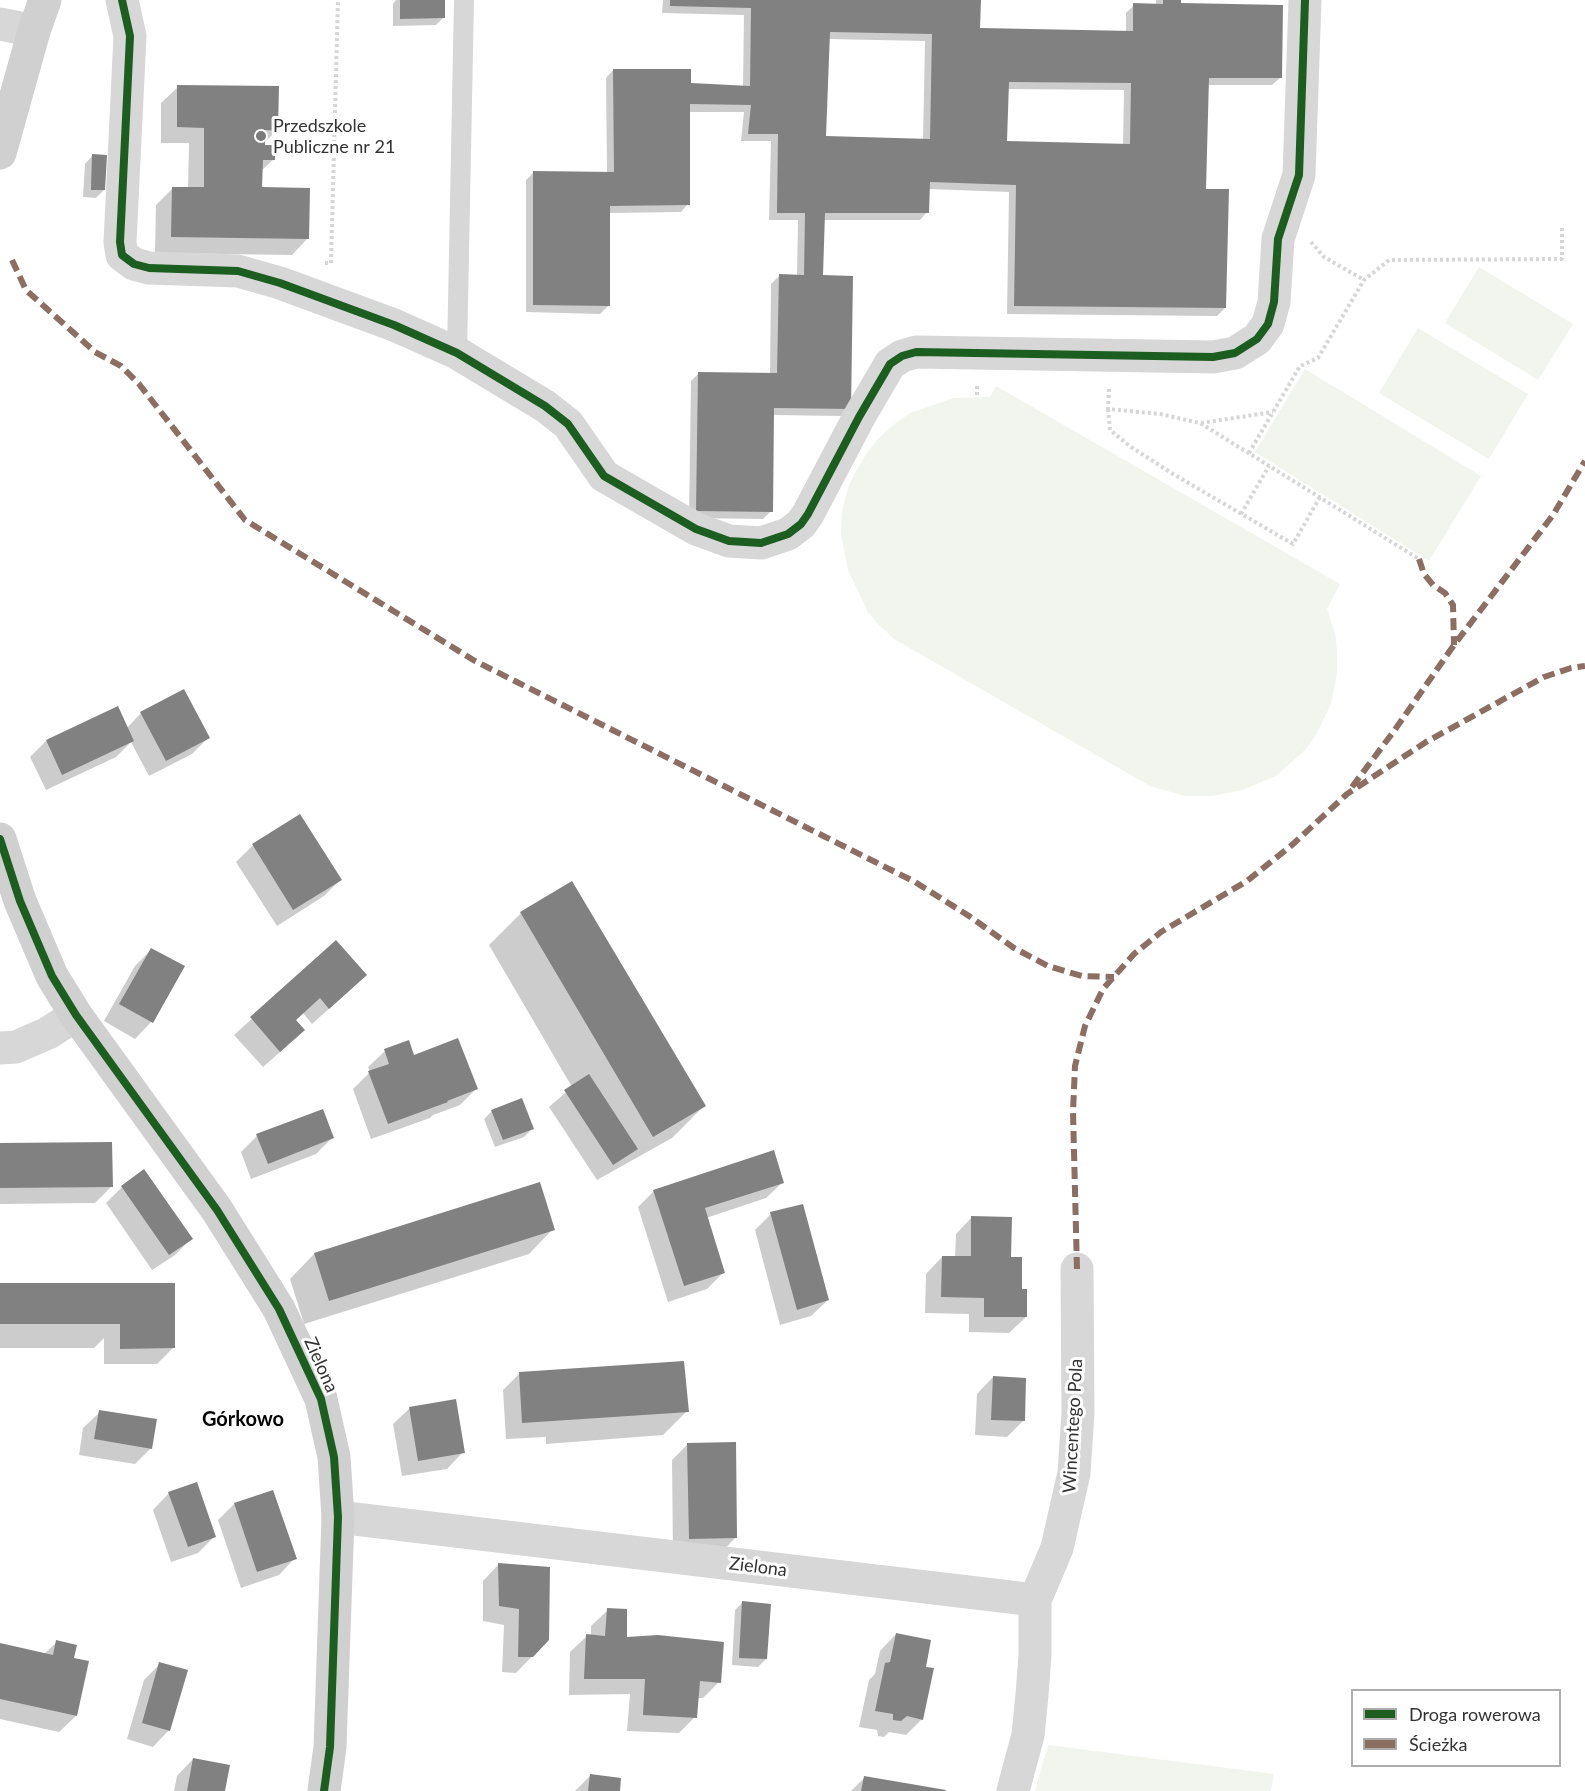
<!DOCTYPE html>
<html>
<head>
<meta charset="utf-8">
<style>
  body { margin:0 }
  #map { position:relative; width:1585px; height:1791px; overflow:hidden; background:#fff; font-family:Lato,sans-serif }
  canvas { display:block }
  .legend { position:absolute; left:1351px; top:1689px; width:210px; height:78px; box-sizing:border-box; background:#fff; border:2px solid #adadad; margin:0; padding:8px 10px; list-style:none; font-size:18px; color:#333 }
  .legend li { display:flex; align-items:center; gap:12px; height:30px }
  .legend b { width:30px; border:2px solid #adadad }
</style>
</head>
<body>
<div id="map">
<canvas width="1585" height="1791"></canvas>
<ul class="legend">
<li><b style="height:8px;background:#1b5e20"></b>Droga rowerowa</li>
<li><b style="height:8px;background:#8d6e63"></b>Ścieżka</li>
</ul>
</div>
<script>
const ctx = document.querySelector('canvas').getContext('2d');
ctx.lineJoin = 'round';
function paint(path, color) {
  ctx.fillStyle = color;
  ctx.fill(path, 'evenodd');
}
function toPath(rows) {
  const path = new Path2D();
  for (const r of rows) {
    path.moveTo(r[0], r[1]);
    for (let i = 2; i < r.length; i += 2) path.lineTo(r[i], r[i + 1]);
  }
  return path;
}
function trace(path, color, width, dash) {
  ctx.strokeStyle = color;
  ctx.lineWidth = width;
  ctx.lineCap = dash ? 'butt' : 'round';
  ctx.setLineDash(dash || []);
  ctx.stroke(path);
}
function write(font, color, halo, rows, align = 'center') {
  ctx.font = font + ' Lato,sans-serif';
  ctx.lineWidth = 6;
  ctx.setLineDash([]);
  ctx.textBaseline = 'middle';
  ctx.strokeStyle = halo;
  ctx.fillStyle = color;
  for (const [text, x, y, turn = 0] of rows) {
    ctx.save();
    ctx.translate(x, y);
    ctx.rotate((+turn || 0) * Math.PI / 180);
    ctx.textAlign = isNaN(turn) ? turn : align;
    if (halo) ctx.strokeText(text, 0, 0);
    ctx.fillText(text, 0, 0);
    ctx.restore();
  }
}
paint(toPath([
  [1479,267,1573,324,1538,380,1445,323],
  [1418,328,1528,394,1489,459,1379,393],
  [1305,369,1481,476,1429,561,1255,452],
  [996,386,1340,584,1327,609,1336,637,1337,655,1337,673,1331,704,1316,735,1304,751,1276,776,1242,790,1212,796,1185,796,1150,786,894,639,879,625,868,612,848,570,841,534,842,511,848,488,855,473,866,454,878,439,893,425,910,413,954,398,990,397],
  [1048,1745,1274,1774,1271,1791,1035,1791]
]), '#f1f5ed');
paint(toPath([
  [396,0,443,0,443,18,436,25,393,26,393,4],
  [663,0,979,0,979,30,1126,32,1126,13,1134,5,1156,5,1156,0,1179,0,1179,5,1280,78,1272,85,1207,85,1205,190,1225,308,1217,316,1007,314,1009,192,928,189,927,212,920,220,823,220,822,277,850,408,842,416,773,415,771,511,763,519,689,518,691,381,699,373,770,375,771,284,779,276,797,276,798,220,769,220,771,141,741,141,744,112,689,112,688,204,681,212,608,213,608,306,600,314,526,312,526,180,533,173,607,173,606,78,613,70,690,85,743,87,744,15,662,13],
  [828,39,925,41,923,141,824,137],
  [1007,89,1124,90,1123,145,1006,142],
  [178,87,277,130,264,143,274,159,261,171,261,189,308,238,292,255,155,253,156,205,173,188,188,189,189,143,161,143,161,103],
  [92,156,104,190,96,198,83,197,85,164],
  [117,708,127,728,141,713,208,738,192,754,149,776,131,742,116,757,46,790,30,757,46,741],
  [300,816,340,880,324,896,277,926,236,862,253,845],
  [521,913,704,1106,672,1138,597,1180,549,1107,572,1087,489,945],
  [336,942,349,991,312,1024,303,1013,294,1020,287,1046,263,1067,234,1035],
  [151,950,182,967,151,1022,135,1039,104,1021,135,966],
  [385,1051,413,1057,476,1089,460,1105,433,1115,430,1118,371,1139,353,1089,370,1072,368,1067],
  [492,1111,532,1129,524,1137,495,1147,484,1119],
  [257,1136,332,1138,316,1154,251,1179,241,1152],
  [0,1144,111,1187,95,1203,0,1204],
  [783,1182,766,1198,706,1218,724,1272,707,1289,668,1302,638,1207,654,1191],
  [539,1184,553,1229,529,1254,304,1324,290,1279,314,1254],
  [122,1187,191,1239,175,1255,152,1270,106,1203],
  [771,1214,828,1300,811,1316,780,1325,755,1230],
  [972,1217,1010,1258,1020,1290,1026,1317,1009,1333,969,1332,969,1314,925,1313,926,1274,942,1257,955,1258,956,1234],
  [173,1284,173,1348,157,1364,104,1364,104,1338,94,1348,0,1348,0,1285],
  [519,1374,687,1411,663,1435,546,1444,546,1437,506,1439,503,1390],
  [993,1377,1023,1421,1007,1437,975,1435,977,1394],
  [410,1408,463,1452,447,1469,402,1476,393,1424],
  [100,1412,151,1448,135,1464,79,1455,83,1428],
  [688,1444,736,1537,720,1554,673,1555,672,1460],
  [169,1493,214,1537,198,1553,171,1562,153,1510],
  [234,1504,295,1558,279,1575,241,1588,218,1520],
  [499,1564,548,1640,516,1673,502,1672,504,1625,483,1621,483,1581],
  [742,1603,766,1659,758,1667,732,1665,735,1610],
  [608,1610,625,1639,719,1682,703,1698,697,1698,695,1717,679,1733,627,1731,630,1694,569,1695,570,1652,587,1636,591,1636,591,1626],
  [896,1634,924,1668,922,1719,906,1735,889,1732,884,1737,878,1736,877,1730,859,1727,869,1680,875,1674,880,1651],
  [57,1642,72,1659,76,1716,59,1732,0,1719,0,1644,44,1654],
  [160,1664,169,1730,153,1747,127,1739,144,1680],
  [193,1759,224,1791,174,1791,177,1776],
  [590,1776,618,1791,575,1791],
  [864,1778,944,1791,851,1791]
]), '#0003');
paint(toPath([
  [400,0,445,0,445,18,400,19],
  [670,0,981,0,980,28,1133,31,1133,3,1163,4,1163,0,1181,0,1181,3,1283,5,1282,78,1209,78,1206,189,1229,189,1226,308,1014,306,1016,185,930,182,929,213,825,213,823,275,853,276,851,409,774,408,773,512,696,511,698,372,777,373,779,274,804,275,805,213,777,213,778,134,748,134,751,105,690,104,690,205,610,206,610,306,533,305,533,171,614,172,613,69,691,69,691,83,750,86,751,8,670,6],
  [830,32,932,34,930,139,826,136],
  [1009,82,1131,83,1130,144,1007,141],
  [177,85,279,86,278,131,265,130,265,145,275,145,275,160,263,160,262,187,310,188,309,239,171,237,172,187,204,187,204,128,177,127],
  [92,154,107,155,105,190,91,190],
  [184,689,210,738,166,761,140,712],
  [118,706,134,741,62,775,46,740],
  [300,814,342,880,293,910,252,844],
  [572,881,706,1106,653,1137,520,912],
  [336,940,367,975,329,1009,320,998,296,1020,305,1030,280,1052,250,1017],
  [151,948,185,966,153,1023,119,1004],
  [458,1038,478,1089,447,1101,448,1102,388,1124,368,1071,389,1064,384,1049,409,1040,414,1055],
  [589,1074,638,1149,613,1165,564,1090],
  [522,1098,534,1129,503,1140,491,1110],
  [323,1109,334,1138,268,1164,256,1134],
  [112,1142,113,1187,0,1188,0,1143],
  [774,1150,784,1183,705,1208,725,1273,684,1286,653,1190],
  [144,1169,193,1239,169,1255,121,1186],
  [540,1182,555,1230,329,1301,314,1253],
  [803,1204,829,1300,797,1310,770,1212],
  [971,1216,1012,1217,1011,1257,1022,1257,1022,1289,1027,1289,1027,1317,984,1317,984,1298,941,1297,942,1256,971,1256],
  [0,1283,175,1283,175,1348,120,1349,120,1324,0,1324],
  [684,1361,689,1412,522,1423,519,1372],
  [993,1376,1026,1378,1025,1421,991,1420],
  [456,1399,465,1453,418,1461,409,1407],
  [99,1410,157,1419,152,1449,94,1439],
  [736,1442,737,1538,689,1539,687,1443],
  [197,1482,216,1537,188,1547,168,1492],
  [273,1490,297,1559,257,1572,234,1503],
  [498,1563,550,1567,549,1640,533,1657,518,1657,519,1609,499,1606],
  [742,1601,771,1604,767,1659,739,1658],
  [607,1608,627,1609,627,1637,658,1635,724,1642,721,1683,700,1681,697,1718,643,1715,645,1679,584,1679,586,1634,605,1636],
  [896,1633,931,1640,926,1667,934,1668,923,1720,907,1716,901,1721,893,1720,893,1714,875,1711,885,1663,890,1662],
  [56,1640,77,1645,74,1658,89,1661,77,1716,0,1699,0,1643,53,1655],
  [159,1662,188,1670,170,1731,142,1723],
  [193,1758,230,1765,225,1791,187,1791],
  [590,1774,621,1778,620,1791,588,1791],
  [864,1776,946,1790,945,1791,861,1791]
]), '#818181');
trace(toPath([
  [1311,242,1324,257,1364,280],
  [325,263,331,263,338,0],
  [977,386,977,397],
  [1109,389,1108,409,1160,414,1200,423,1419,559],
  [1108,409,1110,430,1131,447,1173,474,1293,544,1320,497],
  [1201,423,1273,412],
  [1249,453,1300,366,1318,358,1364,280,1389,260,1562,259,1562,225],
  [1241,514,1269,466]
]), '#d6d6d6', 4, [3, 3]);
trace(toPath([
  [457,353,464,0]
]), '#d7d7d7', 20);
trace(toPath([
  [122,0,130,36,120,242,122,255,134,264,149,268,238,271,280,283,394,325,457,353,545,406,568,424,604,476,696,529,729,541,761,543,788,534,801,524,808,514,859,417,890,364,902,356,916,352,1213,357,1235,353,1257,339,1268,324,1274,302,1278,239,1299,175,1305,0],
  [0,24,34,31],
  [0,1048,16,1047,48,1033,76,1015],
  [338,1517,1035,1600],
  [1013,1791,1028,1735,1032,1695,1035,1655,1035,1600,1057,1548,1074,1473,1078,1413,1077,1269]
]), '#d7d7d7', 33);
trace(toPath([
  [0,153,34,31,45,0],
  [0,839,20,901,52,976,76,1015,217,1210,279,1309,321,1399,334,1457,338,1517,330,1747,324,1791]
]), '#d0d0d0', 33);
trace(toPath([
  [12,260,26,290,95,352,121,366,139,384,245,520,475,661,915,882,969,916,1014,948,1048,966,1082,976,1114,977],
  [1419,559,1424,574,1433,585,1445,593,1453,605,1454,645],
  [1352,787,1394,731,1454,645,1553,515,1585,461],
  [1077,1269,1073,1112,1075,1066,1085,1026,1103,989,1134,954,1161,932,1247,881,1292,845,1347,794,1426,742,1544,677,1571,668,1585,666]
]), '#8d6e63', 6, [12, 6]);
trace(toPath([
  [122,0,130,36,120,242,122,255,134,264,149,268,238,271,280,283,394,325,457,353,545,406,568,424,604,476,696,529,729,541,761,543,788,534,801,524,808,514,859,417,890,364,902,356,916,352,1213,357,1235,353,1257,339,1268,324,1274,302,1278,239,1299,175,1305,0],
  [0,839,20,901,52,976,76,1015,217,1210,279,1309,321,1399,334,1457,338,1517,330,1747,324,1791]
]), '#1b5e20', 8);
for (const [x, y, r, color] of [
  [261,136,6,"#7a7a7a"]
]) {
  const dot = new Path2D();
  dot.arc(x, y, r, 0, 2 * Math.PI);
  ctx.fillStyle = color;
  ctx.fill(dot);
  trace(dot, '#fff', 2);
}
write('18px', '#333', '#fff', [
  ["Przedszkole",273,126],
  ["Publiczne nr 21",273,147]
], 'left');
write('18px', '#333', '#fff', [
  ["Zielona",321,1365,66],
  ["Wincentego Pola",1073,1426,-87],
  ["Zielona",758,1567,7]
]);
write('bold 20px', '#000', '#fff', [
  ["Górkowo",243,1420]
]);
</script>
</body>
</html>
